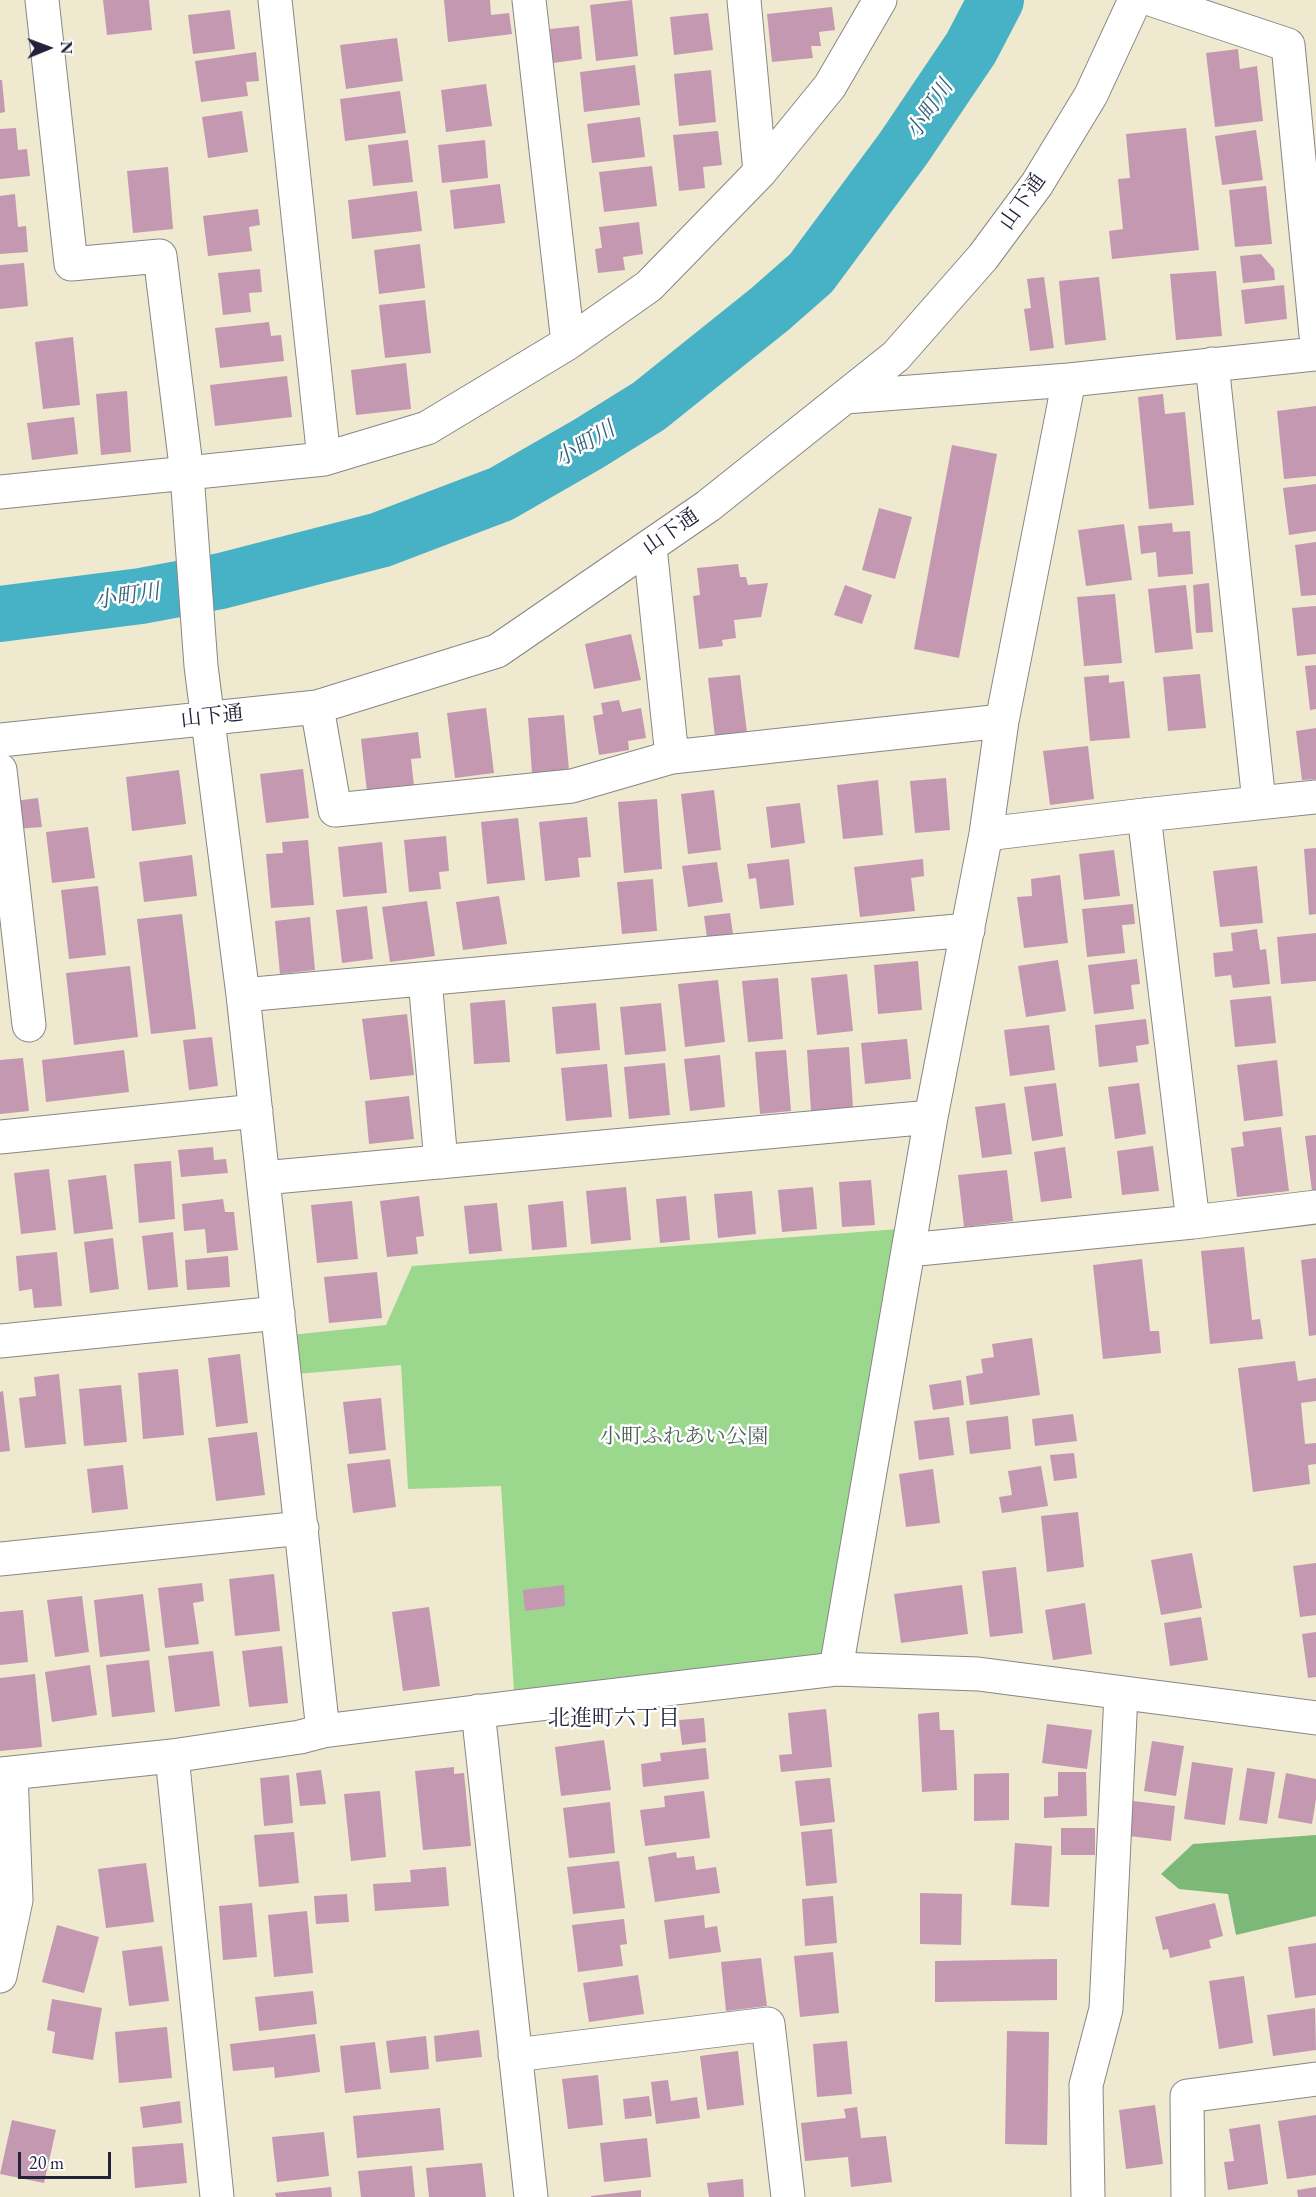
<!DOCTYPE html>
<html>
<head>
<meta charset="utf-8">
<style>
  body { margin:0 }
  #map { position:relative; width:1316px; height:2197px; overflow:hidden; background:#efe9d0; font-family:"EB Garamond",serif }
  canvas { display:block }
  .north { position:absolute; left:18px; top:18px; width:60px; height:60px; -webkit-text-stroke:4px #fff; paint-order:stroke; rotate:89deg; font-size:16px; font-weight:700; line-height:24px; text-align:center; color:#22223b }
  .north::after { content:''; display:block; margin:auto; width:21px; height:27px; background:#22223b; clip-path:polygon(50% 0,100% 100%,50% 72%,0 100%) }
  .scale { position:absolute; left:18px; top:2152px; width:93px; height:27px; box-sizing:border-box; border:3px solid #22223b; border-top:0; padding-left:8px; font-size:18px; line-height:21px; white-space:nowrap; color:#22223b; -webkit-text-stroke:4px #fff; paint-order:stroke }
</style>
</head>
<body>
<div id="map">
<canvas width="1316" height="2197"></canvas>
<div class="north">N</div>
<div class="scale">20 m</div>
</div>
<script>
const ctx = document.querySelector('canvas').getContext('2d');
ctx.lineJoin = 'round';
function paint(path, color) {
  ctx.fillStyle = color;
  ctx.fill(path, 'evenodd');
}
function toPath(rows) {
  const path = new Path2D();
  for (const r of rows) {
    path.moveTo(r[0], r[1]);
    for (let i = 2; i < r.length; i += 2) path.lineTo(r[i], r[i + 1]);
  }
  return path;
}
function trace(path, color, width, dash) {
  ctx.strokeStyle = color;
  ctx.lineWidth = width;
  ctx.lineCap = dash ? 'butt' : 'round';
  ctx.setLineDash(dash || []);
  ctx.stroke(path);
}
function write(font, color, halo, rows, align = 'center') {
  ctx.font = font + ' "EB Garamond","Noto Serif JP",serif';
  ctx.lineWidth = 5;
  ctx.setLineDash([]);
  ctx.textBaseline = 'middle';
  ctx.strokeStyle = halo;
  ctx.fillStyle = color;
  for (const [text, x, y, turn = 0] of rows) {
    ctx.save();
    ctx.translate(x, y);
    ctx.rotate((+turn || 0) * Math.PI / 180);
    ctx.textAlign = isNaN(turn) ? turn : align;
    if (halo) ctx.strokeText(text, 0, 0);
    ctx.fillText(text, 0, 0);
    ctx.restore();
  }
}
paint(toPath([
  [912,1228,836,1669,515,1707,501,1486,408,1489,401,1365,285,1375,281,1336,386,1325,412,1266]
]), '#9bd88d');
paint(toPath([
  [1316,1835,1316,1916,1236,1935,1228,1894,1179,1889,1161,1874,1193,1844]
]), '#7cb878');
trace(toPath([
  [0,614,141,596,221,581,380,540,501,494,588,444,649,406,770,309,811,273,903,149,971,48,996,0]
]), '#47b1c6', 56);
paint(toPath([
  [103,0,149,0,152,30,107,35],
  [444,0,490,0,491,15,509,13,512,34,448,42],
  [632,0,638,56,596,61,590,5],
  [832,7,835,30,819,32,821,46,811,46,813,58,772,62,767,14],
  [230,10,235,49,193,54,188,15],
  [708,13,713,50,674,55,670,17],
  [579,26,582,59,553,63,550,29],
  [397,38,403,81,346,89,340,45],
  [1238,49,1240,69,1257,66,1263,121,1215,127,1206,53],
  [256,52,259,81,246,82,248,96,201,102,195,61],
  [635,65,640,105,584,112,580,72],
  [711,70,716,122,679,126,674,74],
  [0,80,2,80,5,112,0,113],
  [486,84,492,126,446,132,441,90],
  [400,91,406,133,345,141,340,99],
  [242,111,248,152,208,158,202,117],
  [640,117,645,157,592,163,587,124],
  [16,128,18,150,27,149,30,176,0,179,0,129],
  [1186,128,1199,250,1112,259,1109,231,1123,229,1118,179,1130,178,1126,134],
  [1256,130,1263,180,1222,185,1215,136],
  [718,131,722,165,703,167,705,188,679,191,673,135],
  [408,140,413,182,373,186,368,145],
  [485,140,488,178,442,183,438,145],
  [652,166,657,206,604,212,599,172],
  [168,167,173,229,133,233,127,171],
  [500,184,505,223,454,229,450,190],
  [1266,186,1272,244,1235,247,1229,190],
  [417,191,422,231,352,239,348,200],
  [15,194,18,227,26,226,28,252,0,254,0,196],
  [258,209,260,225,249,227,252,251,208,256,203,216],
  [639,222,643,254,623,257,625,270,598,273,595,249,602,248,599,227],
  [420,244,425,288,379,294,374,250],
  [1261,254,1274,269,1275,280,1243,283,1240,256],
  [24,263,28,306,0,309,0,265],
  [260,269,262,292,249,293,251,312,223,315,218,273],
  [1216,271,1222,336,1176,340,1170,274],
  [1044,277,1054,348,1030,351,1024,309,1031,308,1027,279],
  [1099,277,1106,340,1065,345,1059,281],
  [1284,285,1287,319,1245,324,1241,290],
  [425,300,431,353,385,358,379,305],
  [269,322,271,336,281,335,284,361,220,368,215,328],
  [73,337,80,405,43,409,35,342],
  [406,363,411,409,356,415,351,370],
  [287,376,292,417,215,426,210,385],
  [127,391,131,452,101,455,96,394],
  [1163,394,1165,414,1185,412,1194,505,1149,509,1138,397],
  [1316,406,1316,476,1284,479,1277,411],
  [74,417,78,454,32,460,27,423],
  [952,445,997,454,959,658,914,649],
  [1316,484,1316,531,1289,535,1283,488],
  [879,508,912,517,895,579,862,570],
  [1172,523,1173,532,1190,531,1193,574,1158,577,1156,552,1141,554,1138,526],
  [1124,524,1132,580,1086,586,1078,530],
  [1316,542,1316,595,1301,596,1295,545],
  [738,564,740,577,746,577,748,585,768,583,761,617,734,620,736,638,722,640,723,646,699,649,693,596,700,595,697,568],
  [1209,583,1213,632,1196,633,1193,585],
  [845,585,872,595,862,624,834,615],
  [1186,585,1193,649,1155,653,1148,589],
  [1115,594,1122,663,1084,666,1077,597],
  [1316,606,1316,654,1297,656,1292,608],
  [631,634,641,680,594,689,585,644],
  [1316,665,1316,709,1310,710,1305,666],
  [1200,674,1206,728,1168,731,1163,677],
  [740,675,747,733,715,737,708,678],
  [1109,675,1109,683,1124,681,1130,738,1090,741,1084,677],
  [619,700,622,712,641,708,646,738,628,741,629,750,599,755,593,716,603,714,601,703],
  [486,708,494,773,455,778,447,713],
  [564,715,569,770,532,773,528,718],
  [1316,728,1316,779,1302,780,1296,731],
  [418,732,421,758,411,759,414,786,367,792,361,739],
  [1088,746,1094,799,1050,805,1043,751],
  [303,769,309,818,266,823,260,774],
  [179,770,186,824,132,831,126,777],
  [946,778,950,830,915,833,910,781],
  [878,780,883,835,843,839,837,785],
  [714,790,721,850,688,854,681,794],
  [38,798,42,827,16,829,14,801],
  [657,799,662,869,624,873,618,802],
  [800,803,805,843,771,848,766,807],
  [587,817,591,857,578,858,580,877,545,881,539,822],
  [518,818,525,880,487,884,481,822],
  [88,827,95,878,52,883,46,832],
  [446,836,449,871,439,872,441,889,409,892,404,840],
  [308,840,314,905,271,908,266,854,283,853,282,842],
  [382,842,387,893,343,897,338,847],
  [1316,848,1316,914,1309,915,1304,849],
  [1114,850,1120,896,1084,900,1079,854],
  [192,855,197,896,144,902,139,862],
  [789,859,794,905,760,909,756,878,749,879,747,864],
  [923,859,924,876,911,878,915,911,860,917,854,867],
  [717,862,723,902,688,907,682,866],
  [1257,866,1263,923,1220,927,1213,871],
  [1060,875,1068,943,1024,948,1017,897,1032,896,1031,879],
  [653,879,657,931,622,934,617,882],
  [98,886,106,955,69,959,61,890],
  [499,896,507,944,463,950,456,902],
  [427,901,435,956,390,962,382,907],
  [1133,904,1135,924,1122,925,1125,953,1087,957,1082,909],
  [367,906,373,959,342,963,336,910],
  [730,913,733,934,707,938,704,916],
  [182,914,196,1029,151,1034,137,919],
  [310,917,315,970,280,974,275,921],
  [1257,929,1260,950,1266,949,1270,984,1233,988,1231,975,1215,977,1213,953,1233,951,1231,933],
  [1316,933,1316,981,1281,984,1277,937],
  [1137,959,1140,984,1131,985,1134,1009,1094,1014,1088,965],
  [1058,960,1066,1011,1026,1017,1018,966],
  [918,961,922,1010,878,1014,874,965],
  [130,966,138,1037,74,1045,66,973],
  [847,974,853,1031,817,1035,811,978],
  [778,978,783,1039,748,1042,742,981],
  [718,980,725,1042,685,1047,678,984],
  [1271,996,1276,1043,1235,1047,1230,1000],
  [505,1000,510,1062,474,1064,470,1003],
  [596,1003,600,1050,556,1054,552,1007],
  [661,1003,666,1051,625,1055,620,1007],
  [407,1014,414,1075,370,1080,362,1019],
  [1146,1019,1149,1044,1136,1046,1138,1062,1099,1067,1095,1025],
  [1049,1025,1055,1070,1010,1076,1004,1030],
  [212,1037,218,1086,189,1090,183,1040],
  [907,1039,911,1079,865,1084,861,1043],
  [849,1047,853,1108,811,1111,807,1050],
  [124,1050,129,1092,46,1102,42,1060],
  [786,1050,791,1111,760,1114,755,1052],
  [720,1055,725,1107,690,1111,684,1059],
  [23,1058,29,1111,0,1114,0,1060],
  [1277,1060,1283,1116,1244,1121,1237,1065],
  [665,1063,670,1115,629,1119,624,1067],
  [607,1064,612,1117,566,1121,561,1068],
  [1056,1083,1063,1136,1032,1141,1024,1087],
  [1139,1083,1146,1134,1115,1139,1108,1087],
  [409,1096,414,1139,369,1144,365,1101],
  [1005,1103,1012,1154,982,1158,975,1107],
  [1281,1127,1289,1191,1237,1197,1231,1148,1244,1146,1242,1132],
  [1316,1135,1316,1190,1312,1191,1305,1136],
  [1153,1146,1159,1191,1122,1195,1117,1151],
  [213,1147,214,1160,226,1159,228,1173,181,1177,178,1150],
  [1065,1147,1072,1198,1041,1202,1034,1152],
  [171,1161,175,1219,139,1223,134,1164],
  [49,1169,56,1230,21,1234,14,1173],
  [1007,1170,1013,1221,964,1227,958,1175],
  [106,1175,113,1229,74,1234,68,1180],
  [871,1180,875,1225,842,1227,839,1182],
  [626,1187,631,1240,591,1244,586,1191],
  [813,1187,817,1229,782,1232,778,1190],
  [752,1191,756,1234,718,1238,714,1194],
  [419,1196,424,1236,416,1237,418,1254,387,1257,380,1201],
  [686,1196,690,1240,660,1243,656,1199],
  [223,1199,225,1212,234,1212,238,1250,207,1253,205,1229,184,1231,182,1204],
  [352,1201,358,1259,317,1263,311,1205],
  [563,1201,567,1247,532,1250,528,1205],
  [497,1203,502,1251,469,1254,464,1206],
  [173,1232,178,1287,148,1290,142,1236],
  [113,1238,119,1289,90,1293,84,1242],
  [1244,1247,1252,1320,1260,1319,1263,1339,1210,1344,1201,1251],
  [57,1252,62,1306,34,1308,32,1289,19,1291,16,1256],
  [228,1256,230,1287,187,1290,185,1260],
  [1316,1258,1316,1335,1309,1336,1301,1260],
  [1142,1259,1150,1331,1159,1331,1161,1353,1103,1359,1093,1265],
  [377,1272,382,1318,329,1323,324,1277],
  [1032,1338,1040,1395,970,1405,966,1376,983,1373,981,1359,994,1357,992,1344],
  [240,1354,248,1423,216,1427,208,1358],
  [1295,1361,1298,1381,1316,1378,1316,1401,1301,1403,1305,1444,1316,1443,1316,1464,1308,1465,1310,1484,1253,1492,1238,1368],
  [178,1369,184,1435,143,1439,138,1373],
  [59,1374,66,1444,25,1448,19,1398,36,1396,34,1377],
  [961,1380,964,1405,933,1410,929,1385],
  [121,1385,127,1442,84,1446,79,1389],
  [3,1391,10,1451,0,1452,0,1392],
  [381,1398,386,1450,349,1454,343,1402],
  [1073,1414,1077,1441,1035,1446,1032,1419],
  [1008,1416,1011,1449,970,1454,966,1421],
  [949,1417,954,1455,919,1460,914,1421],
  [257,1432,265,1495,216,1501,208,1438],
  [1074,1453,1077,1478,1054,1481,1050,1455],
  [390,1459,396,1507,353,1513,347,1464],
  [123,1465,128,1509,92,1513,87,1469],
  [1041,1466,1048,1506,1002,1513,999,1497,1012,1495,1008,1471],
  [933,1469,940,1523,906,1527,899,1474],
  [1078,1512,1084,1567,1047,1572,1041,1516],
  [1192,1553,1202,1608,1161,1615,1151,1560],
  [1316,1563,1316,1615,1300,1617,1293,1566],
  [1016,1567,1023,1633,990,1637,982,1571],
  [274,1574,280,1631,235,1636,229,1579],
  [202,1583,204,1601,193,1603,199,1644,165,1648,158,1588],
  [564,1585,565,1606,525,1611,523,1590],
  [962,1585,968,1634,901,1643,894,1594],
  [143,1594,150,1651,100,1657,94,1600],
  [82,1596,89,1652,55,1657,47,1600],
  [1085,1603,1092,1654,1053,1660,1045,1610],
  [429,1607,440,1686,403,1691,392,1612],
  [23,1610,28,1662,0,1665,0,1612],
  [1201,1617,1208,1660,1170,1666,1164,1623],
  [1316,1632,1316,1677,1308,1678,1302,1634],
  [282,1646,288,1703,249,1707,242,1651],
  [213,1651,220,1706,175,1712,168,1656],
  [149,1660,155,1712,112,1717,106,1665],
  [90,1665,97,1715,52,1722,45,1672],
  [35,1674,42,1747,0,1751,0,1678],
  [826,1709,832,1767,781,1772,779,1755,792,1754,788,1713],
  [939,1712,940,1730,954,1730,957,1790,922,1792,918,1714],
  [704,1718,706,1742,682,1745,679,1720],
  [1047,1724,1092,1730,1087,1769,1042,1763],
  [604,1740,611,1790,561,1796,555,1747],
  [1152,1741,1184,1746,1176,1796,1144,1791],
  [706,1748,709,1779,643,1787,641,1764,661,1761,660,1753],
  [1192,1762,1233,1768,1225,1825,1184,1819],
  [454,1767,454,1774,464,1773,471,1846,423,1850,415,1771],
  [1247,1768,1275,1772,1267,1824,1239,1820],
  [321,1770,326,1804,300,1806,296,1773],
  [1058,1772,1086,1772,1087,1816,1044,1818,1044,1797,1058,1796],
  [1009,1773,1009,1820,974,1821,974,1774],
  [1286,1773,1316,1779,1316,1799,1312,1824,1278,1818],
  [289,1775,293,1823,264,1826,260,1778],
  [830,1778,835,1822,800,1826,795,1781],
  [380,1791,386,1857,351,1861,344,1794],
  [704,1791,710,1838,645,1846,640,1810,665,1807,664,1796],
  [1133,1801,1175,1806,1171,1841,1129,1836],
  [610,1802,615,1853,569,1858,563,1808],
  [1061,1828,1095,1828,1095,1855,1061,1855],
  [832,1829,837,1883,806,1886,801,1832],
  [294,1832,299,1883,259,1887,254,1835],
  [1015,1843,1052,1846,1049,1907,1011,1905],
  [676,1852,677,1858,694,1856,696,1870,716,1867,720,1893,655,1902,648,1857],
  [619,1861,625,1908,573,1914,567,1867],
  [146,1863,154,1922,106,1928,98,1869],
  [446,1867,449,1906,375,1911,373,1884,411,1882,410,1870],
  [920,1893,962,1894,961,1945,920,1944],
  [347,1894,349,1922,316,1924,314,1896],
  [833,1896,837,1943,805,1946,802,1899],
  [252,1903,257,1957,223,1960,219,1906],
  [1215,1903,1223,1936,1209,1940,1211,1948,1170,1958,1168,1949,1163,1950,1155,1917],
  [307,1911,313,1973,274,1977,268,1915],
  [704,1915,705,1928,717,1926,721,1952,669,1959,664,1920],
  [624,1919,627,1944,620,1945,623,1966,578,1972,572,1925],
  [57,1925,99,1937,84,1993,42,1982],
  [1316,1943,1316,1995,1295,1998,1288,1947],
  [162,1946,169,2001,129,2006,122,1951],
  [833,1952,839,2013,800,2017,794,1956],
  [761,1958,767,2006,726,2011,721,1962],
  [1057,1959,1057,2000,935,2002,935,1961],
  [638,1975,644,2014,589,2022,583,1983],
  [1244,1976,1253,2043,1219,2049,1209,1981],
  [313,1991,317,2024,259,2031,255,1997],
  [52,1999,102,2008,93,2060,52,2053,55,2032,47,2030],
  [1315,2008,1316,2050,1273,2056,1267,2015],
  [167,2027,172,2078,119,2083,115,2032],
  [479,2030,482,2057,436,2062,434,2036],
  [1007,2031,1049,2032,1047,2145,1005,2144],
  [315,2034,320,2072,275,2078,274,2067,233,2071,230,2044],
  [426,2036,429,2069,390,2073,386,2041],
  [847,2041,852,2094,817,2097,813,2044],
  [375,2042,381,2089,345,2093,340,2046],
  [738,2051,744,2105,707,2110,700,2056],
  [598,2075,603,2125,568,2129,562,2079],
  [668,2080,671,2101,697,2097,700,2118,656,2124,651,2082],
  [649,2096,652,2116,625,2119,623,2099],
  [180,2101,182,2123,143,2128,140,2107],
  [1155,2105,1163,2164,1126,2169,1119,2110],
  [857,2107,861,2138,886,2136,892,2182,851,2187,848,2157,805,2161,801,2123,846,2118,844,2109],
  [440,2108,444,2150,357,2158,353,2116],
  [1316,2115,1316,2175,1287,2179,1278,2121],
  [12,2120,56,2130,44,2183,0,2174],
  [1260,2124,1268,2184,1228,2190,1224,2162,1234,2161,1229,2129],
  [324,2132,329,2176,277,2182,272,2137],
  [647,2138,651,2177,604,2182,600,2143],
  [183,2143,187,2183,135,2188,132,2147],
  [482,2163,486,2197,429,2197,426,2168],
  [412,2166,415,2197,361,2197,358,2171],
  [743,2179,744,2197,709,2197,707,2183],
  [331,2187,332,2197,276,2197,275,2193],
  [1316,2187,1316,2197,1298,2197,1297,2190],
  [641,2190,641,2197,591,2197,591,2196]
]), '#c498b0');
const minor = toPath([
  [42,0,71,264,160,256,187,474,201,666,243,995,323,1731],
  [275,0,324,459],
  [529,0,568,343],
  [744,0,760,172],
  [1153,0,1288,45,1316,335],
  [1212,364,1259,802],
  [845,397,1069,380,1316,354],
  [0,492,324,459,427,428,568,343,649,286,760,172,830,86,880,0],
  [650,547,672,757,1002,721],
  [317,707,335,810,572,786,672,757],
  [0,740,317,707,497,651,708,506,896,356,983,257,1037,184,1091,95,1135,0],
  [0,770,29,1025],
  [1144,815,1193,1222],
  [986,834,1144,815,1316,797],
  [425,979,441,1162],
  [243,995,968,930],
  [0,1137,256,1111],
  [263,1178,931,1117],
  [908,1250,1193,1222,1316,1207],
  [0,1341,278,1313],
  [0,1559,302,1528],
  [836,1669,931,1117,986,834,1002,721,1069,380],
  [478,1711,531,2197],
  [172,1756,217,2197],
  [0,1774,172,1756,300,1737,323,1731,515,1707,836,1669,978,1674,1316,1718],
  [0,1976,16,1900,11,1773],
  [515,2055,768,2024,788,2197],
  [1088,2197,1086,2085,1106,2009,1121,1694],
  [1188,2197,1187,2096,1316,2079]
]);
trace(minor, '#888686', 35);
trace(minor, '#fff', 33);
write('21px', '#22223b', '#fff', [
  ["山下通",1023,202,-55],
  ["山下通",671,532,-35],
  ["山下通",212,717,-6]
]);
write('21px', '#4c6258', '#fff', [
  ["小町ふれあい公園",684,1437]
]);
write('italic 22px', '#33627a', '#fff', [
  ["小町川",930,110,-56],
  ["小町川",585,445,-31],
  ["小町川",127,597,-9]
]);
write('22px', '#22223b', '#fff', [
  ["北進町六丁目",614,1719]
]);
</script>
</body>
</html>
